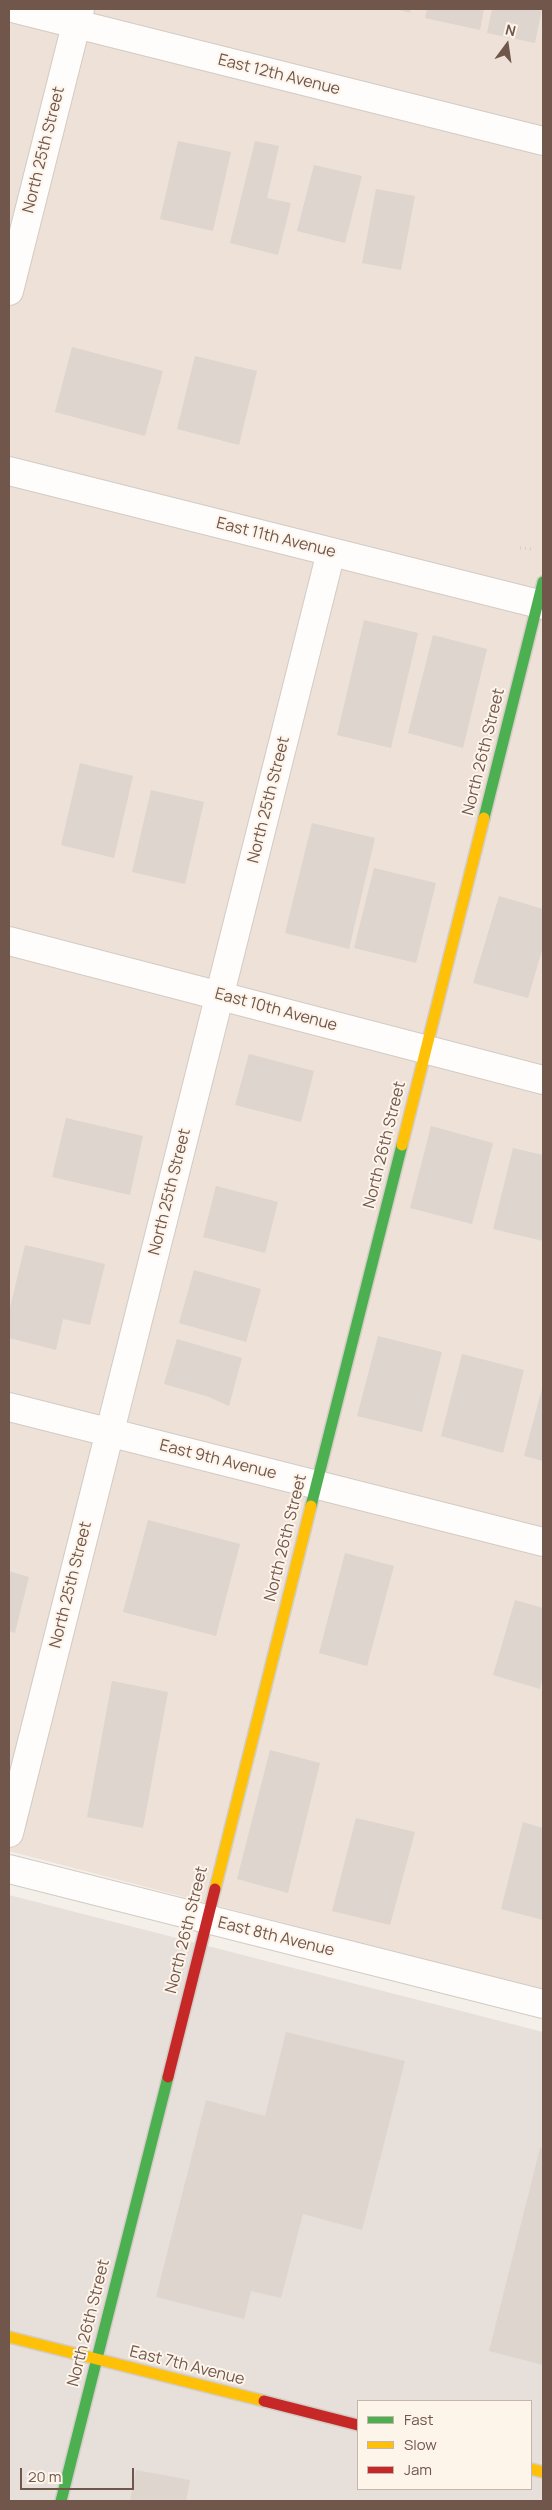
<!DOCTYPE html>
<html>
<head>
<meta charset="utf-8">
<style>
  body { margin:0 }
  #map { position:relative; width:552px; height:2510px; overflow:hidden; background:#f5efe9; font-family:Manrope,sans-serif }
  canvas { display:block }
  .frame { position:absolute; inset:0; border:10px solid #71564c; pointer-events:none }
  .legend { position:absolute; left:357px; top:2400px; width:175px; height:90px; box-sizing:border-box; background:#fdf4ea; border:1px solid #c5b5ab; margin:0; padding:6px 9px; list-style:none; font-size:15px; color:#71564c }
  .legend li { display:flex; align-items:center; gap:10px; height:25px }
  .legend b { width:25px; border:1px solid #c5b5ab }
  .north { position:absolute; left:482px; top:20px; width:50px; height:50px; -webkit-text-stroke:4px #fdf4ea; paint-order:stroke; rotate:14deg; font-size:14px; font-weight:700; line-height:20px; text-align:center; color:#71564c }
  .north::after { content:''; display:block; margin:auto; width:18px; height:22px; background:#71564c; clip-path:polygon(50% 0,100% 100%,50% 72%,0 100%) }
  .scale { position:absolute; left:20px; top:2468px; width:114px; height:22px; box-sizing:border-box; border:2px solid #71564c; border-top:0; padding-left:6px; font-size:15px; line-height:18px; white-space:nowrap; color:#71564c; -webkit-text-stroke:4px #fdf4ea; paint-order:stroke }
</style>
</head>
<body>
<div id="map">
<canvas width="552" height="2510"></canvas>
<div class="frame"></div>
<ul class="legend">
<li><b style="height:6px;background:#4caf50"></b>Fast</li>
<li><b style="height:6px;background:#ffc107"></b>Slow</li>
<li><b style="height:6px;background:#c62828"></b>Jam</li>
</ul>
<div class="north">N</div>
<div class="scale">20 m</div>
</div>
<script>
const ctx = document.querySelector('canvas').getContext('2d');
ctx.lineJoin = 'round';
function paint(path, color) {
  ctx.fillStyle = color;
  ctx.fill(path, 'evenodd');
}
function toPath(rows) {
  const path = new Path2D();
  for (const r of rows) {
    path.moveTo(r[0], r[1]);
    for (let i = 2; i < r.length; i += 2) path.lineTo(r[i], r[i + 1]);
  }
  return path;
}
function trace(path, color, width, dash) {
  ctx.strokeStyle = color;
  ctx.lineWidth = width;
  ctx.lineCap = dash ? 'butt' : 'round';
  ctx.setLineDash(dash || []);
  ctx.stroke(path);
}
function write(font, color, halo, rows, align = 'center') {
  ctx.font = font + ' Manrope,sans-serif';
  ctx.lineWidth = 4;
  ctx.setLineDash([]);
  ctx.textBaseline = 'middle';
  ctx.strokeStyle = halo;
  ctx.fillStyle = color;
  for (const [text, x, y, turn = 0] of rows) {
    ctx.save();
    ctx.translate(x, y);
    ctx.rotate((+turn || 0) * Math.PI / 180);
    ctx.textAlign = isNaN(turn) ? turn : align;
    if (halo) ctx.strokeText(text, 0, 0);
    ctx.fillText(text, 0, 0);
    ctx.restore();
  }
}
paint(toPath([
  [9,9,543,9,543,1991,9,1851]
]), '#eee1d7');
paint(toPath([
  [9,1895,543,2032,543,2501,9,2501],
  [358,2401,531,2401,531,2489,358,2489]
]), '#e7dfda');
paint(toPath([
  [396,9,411,9,410,13],
  [427,9,484,9,480,30,425,18],
  [492,9,542,9,535,43,487,33],
  [178,141,231,152,213,231,160,219],
  [255,141,279,146,267,198,291,203,278,255,230,243],
  [314,165,362,176,345,243,297,231],
  [376,189,415,196,401,270,362,263],
  [72,347,163,371,145,436,55,412],
  [195,356,257,371,239,445,177,429],
  [364,620,418,633,391,748,337,735],
  [433,635,487,649,463,748,408,733],
  [80,763,133,776,114,858,61,845],
  [151,790,204,802,185,884,132,872],
  [312,823,375,838,349,949,285,933],
  [374,868,436,883,416,963,354,948],
  [499,896,543,909,543,947,528,998,473,983],
  [249,1054,314,1071,301,1122,235,1105],
  [66,1118,143,1136,130,1195,52,1177],
  [431,1126,493,1143,472,1224,410,1208],
  [513,1148,543,1155,543,1241,493,1229],
  [216,1186,278,1202,265,1253,203,1237],
  [25,1245,105,1264,90,1325,63,1319,56,1350,9,1338,9,1312],
  [194,1270,261,1289,246,1342,179,1323],
  [378,1336,442,1352,422,1432,357,1416],
  [177,1339,242,1358,229,1406,209,1397,164,1384],
  [462,1354,524,1370,503,1453,441,1436],
  [543,1385,543,1461,524,1456],
  [148,1520,240,1544,216,1636,123,1612],
  [345,1553,394,1566,367,1666,319,1653],
  [9,1571,29,1577,15,1633,9,1631],
  [515,1600,543,1608,543,1676,540,1689,493,1675],
  [112,1681,168,1692,143,1828,87,1817],
  [270,1750,320,1763,288,1893,237,1879],
  [356,1818,415,1832,390,1925,332,1911],
  [523,1822,543,1828,543,1920,501,1909],
  [286,2032,405,2061,362,2230,303,2214,281,2298,251,2291,244,2319,156,2297,206,2100,265,2116],
  [540,2148,543,2148,543,2365,489,2351],
  [136,2470,190,2480,186,2501,130,2501]
]), '#ded5cf');
const street = toPath([
  [16,9,543,141],
  [9,291,80,9],
  [9,471,543,605],
  [9,941,543,1080],
  [9,1407,543,1542],
  [9,1833,331,552],
  [9,1869,543,2004]
]);
const fast = toPath([
  [484,818,543,582],
  [311,1506,402,1145],
  [61,2501,168,2077]
]);
const slow = toPath([
  [402,1145,484,818],
  [215,1889,311,1506],
  [9,2337,264,2401],
  [531,2469,543,2472]
]);
const jam = toPath([
  [168,2077,215,1889],
  [264,2401,358,2425]
]);
trace(street, '#d2cbc4', 30);
trace(fast, '#d4ccc6', 14);
trace(slow, '#d4ccc6', 14);
trace(jam, '#d4ccc6', 14);
trace(toPath([
  [520,548,532,549]
]), '#d6ceca', 3, [1, 4]);
trace(street, '#fefdfc', 28);
trace(fast, '#4caf50', 11);
trace(slow, '#ffc107', 11);
trace(jam, '#c62828', 11);
write('16px', '#71564c', '#fdf4ea', [
  ["East 12th Avenue",279,75,14],
  ["North 25th Street",44,150,-76],
  ["East 11th Avenue",276,538,14],
  ["North 26th Street",484,752,-76],
  ["North 25th Street",269,800,-76],
  ["East 10th Avenue",276,1010,15],
  ["North 26th Street",385,1145,-76],
  ["North 25th Street",170,1192,-76],
  ["East 9th Avenue",218,1460,14],
  ["North 26th Street",286,1538,-76],
  ["North 25th Street",71,1585,-76],
  ["North 26th Street",187,1930,-76],
  ["East 8th Avenue",276,1937,14],
  ["North 26th Street",89,2323,-76],
  ["East 7th Avenue",187,2366,14]
]);
</script>
</body>
</html>
